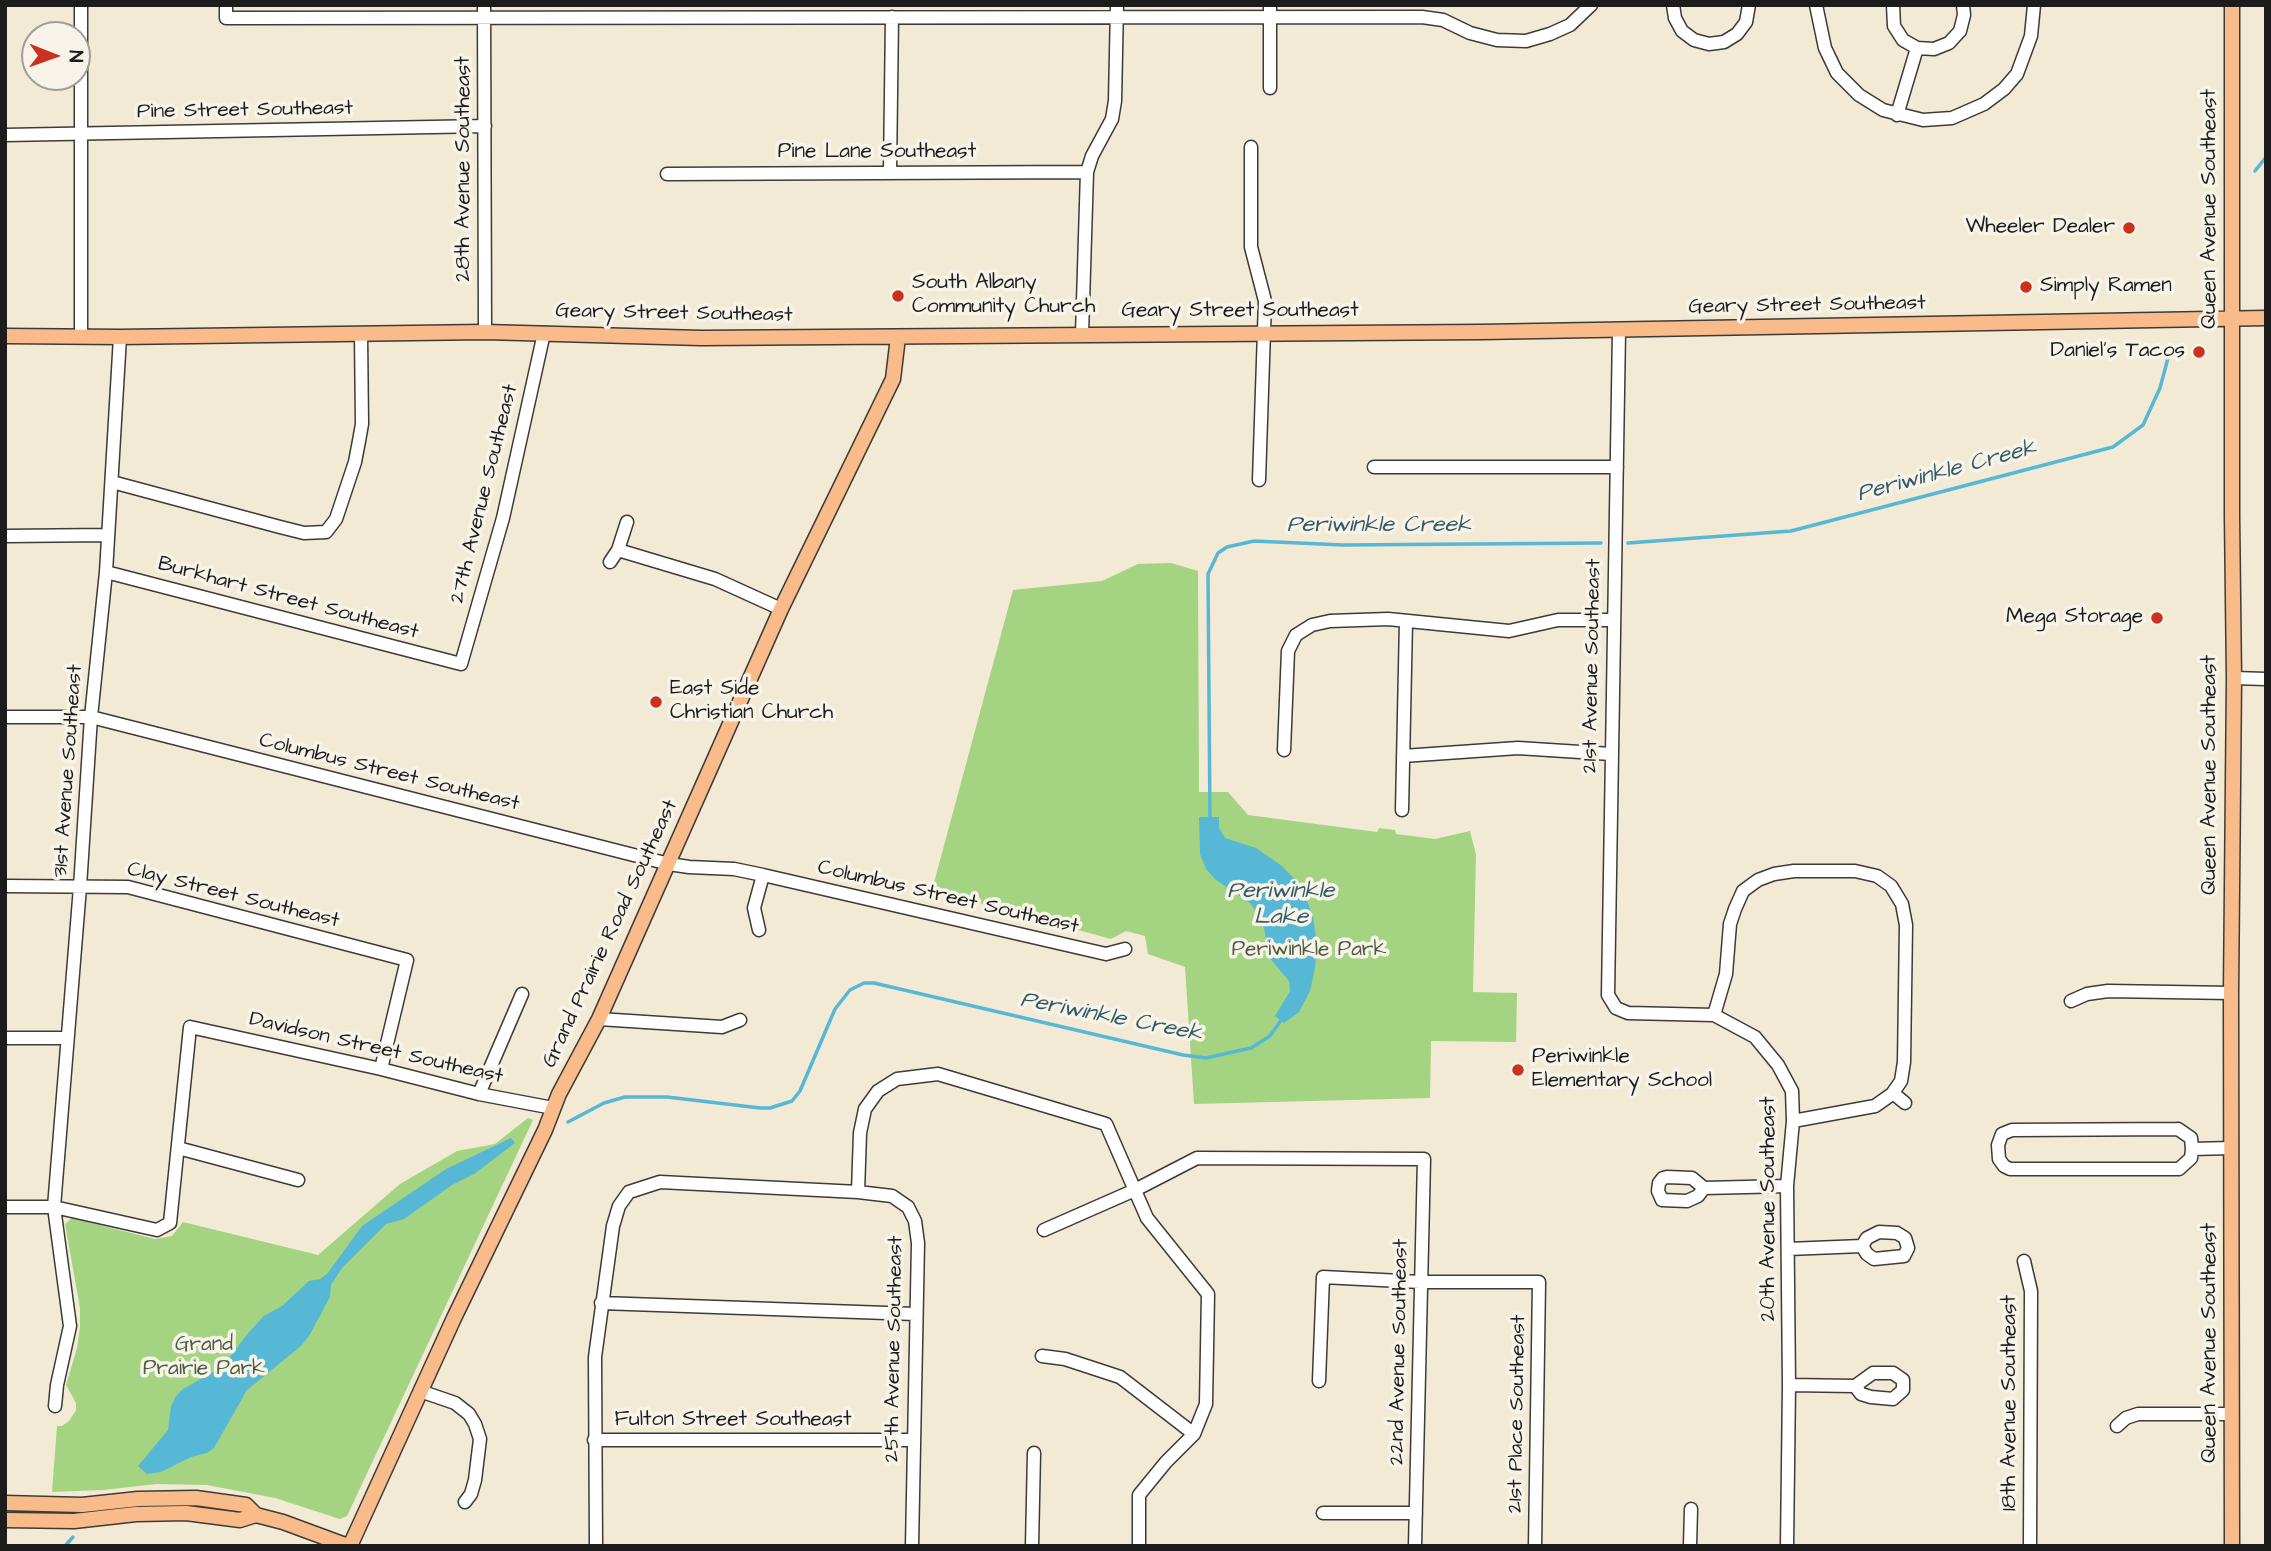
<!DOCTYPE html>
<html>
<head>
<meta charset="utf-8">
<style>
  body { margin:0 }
  #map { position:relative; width:2271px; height:1551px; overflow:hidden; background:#f2ead4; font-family:"Architects Daughter",sans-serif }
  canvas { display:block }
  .frame { position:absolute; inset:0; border:7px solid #1c1c1c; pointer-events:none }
  .north { position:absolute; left:21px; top:21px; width:70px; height:70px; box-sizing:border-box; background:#f7f3e8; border:2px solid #9f9d96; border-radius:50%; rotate:91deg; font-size:19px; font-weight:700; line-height:28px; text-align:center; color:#1c1c1c }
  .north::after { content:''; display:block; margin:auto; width:24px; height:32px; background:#c8321e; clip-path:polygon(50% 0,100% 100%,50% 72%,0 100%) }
</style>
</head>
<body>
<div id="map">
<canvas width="2271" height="1551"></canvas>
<div class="frame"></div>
<div class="north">N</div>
</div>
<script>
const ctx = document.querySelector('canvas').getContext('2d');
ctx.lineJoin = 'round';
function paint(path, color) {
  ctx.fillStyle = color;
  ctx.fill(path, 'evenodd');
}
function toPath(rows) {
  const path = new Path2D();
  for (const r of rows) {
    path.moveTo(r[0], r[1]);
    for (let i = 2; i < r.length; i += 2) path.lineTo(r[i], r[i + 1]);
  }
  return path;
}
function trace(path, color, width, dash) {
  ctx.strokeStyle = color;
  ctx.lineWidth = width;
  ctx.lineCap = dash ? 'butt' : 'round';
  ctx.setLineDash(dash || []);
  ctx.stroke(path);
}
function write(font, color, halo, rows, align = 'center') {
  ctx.font = font + ' "Architects Daughter",sans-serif';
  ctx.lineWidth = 7;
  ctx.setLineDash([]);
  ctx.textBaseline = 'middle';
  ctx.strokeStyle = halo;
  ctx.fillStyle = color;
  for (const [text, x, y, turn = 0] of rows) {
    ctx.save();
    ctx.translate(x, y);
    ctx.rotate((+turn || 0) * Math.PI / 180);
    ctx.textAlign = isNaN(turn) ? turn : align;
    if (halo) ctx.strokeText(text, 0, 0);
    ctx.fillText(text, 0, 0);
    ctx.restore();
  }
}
paint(toPath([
  [1171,563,1198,571,1199,792,1228,792,1248,815,1377,832,1379,828,1395,830,1396,834,1435,839,1470,831,1476,855,1473,992,1517,993,1516,1042,1431,1041,1430,1098,1194,1104,1185,967,1148,954,1145,936,1126,931,1111,939,932,890,1013,590,1102,581,1138,564],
  [528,1118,533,1120,347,1516,340,1519,275,1498,207,1485,157,1484,103,1490,52,1492,57,1426,62,1426,69,1421,76,1410,76,1403,66,1385,77,1348,80,1327,80,1308,65,1224,72,1218,155,1239,172,1236,183,1222,318,1255,400,1184,457,1151,495,1144]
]), '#a4d482');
paint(toPath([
  [1199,817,1219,817,1219,828,1225,838,1256,848,1282,866,1302,887,1313,917,1317,945,1315,968,1310,991,1299,1012,1284,1023,1275,1016,1290,991,1289,981,1269,957,1264,928,1258,914,1250,903,1216,880,1206,869,1200,854],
  [511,1138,515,1143,474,1174,452,1185,404,1219,386,1224,342,1268,331,1285,330,1297,309,1336,301,1346,247,1390,214,1448,207,1453,191,1457,161,1472,147,1474,138,1466,168,1430,171,1406,176,1396,183,1389,223,1366,249,1332,264,1316,282,1306,309,1281,320,1279,327,1274,362,1226,446,1169]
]), '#56b8d5');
trace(toPath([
  [2255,171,2266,157],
  [1628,543,1791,531,2113,447,2143,425,2160,388,2171,347],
  [1210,821,1208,574,1218,553,1227,547,1254,541,1343,545,1601,543],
  [568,1122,604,1103,625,1097,667,1097,760,1108,770,1108,792,1101,800,1091,835,1009,850,990,864,983,874,983,1183,1055,1206,1058,1251,1048,1270,1036,1282,1019],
  [65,1546,73,1537]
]), '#56b8d5', 3.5);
const minor = toPath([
  [81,5,81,336],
  [226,5,226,18,1422,17,1443,20,1470,33,1497,40,1526,41,1550,34,1570,25,1591,5],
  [484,5,485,332],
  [1270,5,1270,88],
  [1673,5,1675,18,1682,31,1694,40,1709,44,1724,42,1737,34,1746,22,1749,5],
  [1816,5,1825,48,1837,73,1859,95,1883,110,1923,120,1952,118,1984,104,2004,89,2017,74,2031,36,2034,5],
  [1893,5,1894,26,1903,40,1917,48,1934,49,1949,43,1960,31,1964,15,1963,5],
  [1897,115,1917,48],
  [5,135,485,126],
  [1251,147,1251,247,1265,301,1259,480],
  [890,171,892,17],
  [667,174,1087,172],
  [1619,331,1608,995,1616,1008,1628,1013,1714,1015,1755,1037,1778,1065,1792,1091,1793,1121,1787,1186,1789,1385,1787,1546],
  [1082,334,1087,172,1092,156,1112,119,1115,101,1117,5],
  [1374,467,1617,467],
  [112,482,280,527,304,533,326,532,336,519,355,462,359,441,362,424,361,335],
  [5,536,108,535],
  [618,550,715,579,781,609],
  [610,562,618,550,627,522],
  [106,572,461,664,503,518,544,333],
  [2234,678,2266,679],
  [5,717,91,717,669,864,689,867,734,869,763,875,1106,954,1125,949],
  [1284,750,1288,651,1296,635,1312,625,1330,621,1388,619,1509,631,1558,620,1613,620],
  [1403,756,1518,748,1611,754],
  [1402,810,1406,621],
  [5,886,128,887,407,960,381,1069],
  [759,930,754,908,763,875],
  [2071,1001,2087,994,2108,991,2231,993],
  [1714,1015,1726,974,1730,924,1735,909,1743,891,1758,880,1774,874,1794,871,1855,871,1877,876,1891,886,1902,904,1906,925,1904,1062,1901,1081,1892,1094,1875,1106,1793,1121],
  [599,1019,722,1027,740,1020],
  [5,1038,66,1038],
  [1893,1093,1905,1103],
  [479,1094,522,994],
  [2178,1129,2191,1138,2192,1149,2191,1158,2179,1169,2010,1169,2004,1166,1999,1159,1998,1145,2002,1134,2012,1130,2178,1129],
  [178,1148,298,1180],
  [2192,1149,2231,1148],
  [1704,1188,1698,1196,1687,1201,1662,1200,1658,1191,1659,1183,1663,1178,1667,1177,1692,1178,1704,1188,1787,1186],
  [858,1192,860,1133,865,1109,878,1091,897,1079,938,1074,1106,1124,1147,1218,1208,1294,1206,1404,1194,1434,1166,1462,1139,1495,1139,1546],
  [5,1207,54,1207,157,1230,170,1223,190,1027,381,1069,479,1094,553,1108],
  [1044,1230,1135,1190,1197,1158,1424,1159,1415,1546],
  [1788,1249,1862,1246,1867,1238,1879,1232,1897,1233,1905,1238,1908,1248,1904,1256,1874,1259,1867,1254,1862,1246],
  [2024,1261,2031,1291,2030,1546],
  [601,1303,915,1314],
  [1042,1356,1065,1359,1120,1377,1194,1434],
  [1319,1381,1323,1277,1420,1282,1539,1282,1535,1546],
  [1789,1385,1855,1386,1873,1373,1893,1373,1903,1380,1903,1390,1893,1399,1871,1397,1861,1394,1855,1386],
  [420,1391,455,1403,469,1414,475,1424,480,1439,475,1480,471,1494,465,1502],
  [55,1406,57,1385,70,1326,54,1207,80,887,91,717,106,572,120,337],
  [2117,1426,2126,1418,2138,1414,2232,1414],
  [594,1440,913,1440],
  [1323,1513,1416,1513],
  [596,1546,595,1357,613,1226,619,1206,629,1192,660,1182,858,1192,892,1196,908,1207,915,1221,918,1243,912,1546],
  [1032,1546,1034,1453],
  [1690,1546,1691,1509]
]);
const major = toPath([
  [2232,5,2232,516,2234,678,2231,993,2232,1546],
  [5,336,120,337,485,332,701,338,1481,332,2266,318],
  [5,1503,82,1505,138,1499,196,1498,246,1505,256,1515],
  [5,1520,74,1521,136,1514,186,1513,240,1520,256,1515,283,1522,348,1546],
  [350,1546,454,1318,545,1130,559,1094,599,1019,781,609,893,379,898,337]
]);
trace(minor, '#3c3b38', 15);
trace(major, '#3c3b38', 17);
trace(minor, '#fff', 12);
trace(major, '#fabb8b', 14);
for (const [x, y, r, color] of [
  [2129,228,7,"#c8321e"],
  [2026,287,7,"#c8321e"],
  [898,296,7,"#c8321e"],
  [2199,352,7,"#c8321e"],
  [2157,618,7,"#c8321e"],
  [656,702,7,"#c8321e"],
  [1518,1070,7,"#c8321e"]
]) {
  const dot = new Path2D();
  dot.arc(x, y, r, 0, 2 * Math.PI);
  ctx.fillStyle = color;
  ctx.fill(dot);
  trace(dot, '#f7f3e8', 2.5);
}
write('21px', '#1c1c1c', '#f7f3e8', [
  ["Pine Street Southeast",245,111,-1],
  ["Pine Lane Southeast",877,153],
  ["28th Avenue Southeast",465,169,-90],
  ["Queen Avenue Southeast",2211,209,-90],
  ["Geary Street Southeast",1807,306,-1],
  ["Geary Street Southeast",1240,312],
  ["Geary Street Southeast",674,314,1],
  ["27th Avenue Southeast",485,494,-76],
  ["Burkhart Street Southeast",288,599,15],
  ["21st Avenue Southeast",1593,666,-89],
  ["31st Avenue Southeast",69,771,-86],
  ["Columbus Street Southeast",389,773,14],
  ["Queen Avenue Southeast",2211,775,-90],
  ["Clay Street Southeast",233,896,14],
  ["Columbus Street Southeast",948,898,13],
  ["Grand Prairie Road Southeast",611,934,-65],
  ["Davidson Street Southeast",376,1049,13],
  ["20th Avenue Southeast",1770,1209,-90],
  ["Queen Avenue Southeast",2211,1343,-90],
  ["25th Avenue Southeast",895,1349,-89],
  ["22nd Avenue Southeast",1400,1352,-89],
  ["18th Avenue Southeast",2011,1403,-90],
  ["21st Place Southeast",1518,1414,-89],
  ["Fulton Street Southeast",733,1421]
]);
write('21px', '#1c1c1c', '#f7f3e8', [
  ["Wheeler Dealer",2115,228,"right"],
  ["South Albany",912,284],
  ["Community Church",912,308],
  ["Simply Ramen",2040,287],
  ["Daniel's Tacos",2185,352,"right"],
  ["Mega Storage",2143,618,"right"],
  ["East Side",670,690],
  ["Christian Church",670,714],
  ["Periwinkle",1532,1058],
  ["Elementary School",1532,1082]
], 'left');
write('21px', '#4c5c40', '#f7f3e8', [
  ["Periwinkle Park",1309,951],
  ["Grand",204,1346],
  ["Prairie Park",204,1370]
]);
write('italic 23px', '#335a66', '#f7f3e8', [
  ["Periwinkle Creek",1947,472,-15],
  ["Periwinkle Creek",1379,526],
  ["Periwinkle",1281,892],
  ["Lake",1281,918],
  ["Periwinkle Creek",1111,1018,11]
]);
</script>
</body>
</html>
